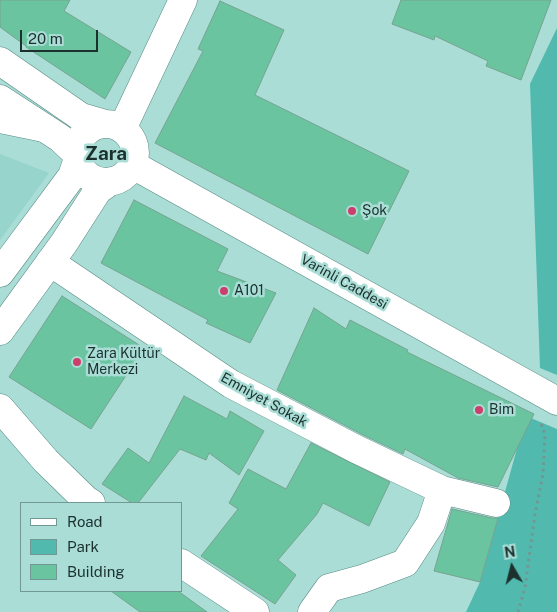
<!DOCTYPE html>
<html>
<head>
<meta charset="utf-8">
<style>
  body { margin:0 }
  #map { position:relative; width:557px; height:612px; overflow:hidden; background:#a9ddd6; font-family:"Public Sans",sans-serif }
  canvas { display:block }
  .legend { position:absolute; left:20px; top:502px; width:162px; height:90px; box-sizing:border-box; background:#a9ddd6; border:1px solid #719893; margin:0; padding:6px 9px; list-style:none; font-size:15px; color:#1c312e }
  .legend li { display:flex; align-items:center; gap:10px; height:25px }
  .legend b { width:25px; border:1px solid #719893 }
  .north { position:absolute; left:487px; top:542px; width:50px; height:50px; -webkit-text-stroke:4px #a9ddd6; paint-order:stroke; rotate:352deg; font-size:14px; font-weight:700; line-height:20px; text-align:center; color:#1c312e }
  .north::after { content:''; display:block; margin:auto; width:18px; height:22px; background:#1c312e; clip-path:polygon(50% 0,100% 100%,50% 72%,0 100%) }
  .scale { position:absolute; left:20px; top:30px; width:78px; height:22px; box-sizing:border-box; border:2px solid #1c312e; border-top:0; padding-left:6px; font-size:15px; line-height:18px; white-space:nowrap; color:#1c312e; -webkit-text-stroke:4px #a9ddd6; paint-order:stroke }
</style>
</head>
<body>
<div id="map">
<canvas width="557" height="612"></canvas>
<ul class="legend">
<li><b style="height:6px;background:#fff"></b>Road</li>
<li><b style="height:14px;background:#52b9af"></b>Park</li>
<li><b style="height:14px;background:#6ac4a0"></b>Building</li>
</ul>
<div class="north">N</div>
<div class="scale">20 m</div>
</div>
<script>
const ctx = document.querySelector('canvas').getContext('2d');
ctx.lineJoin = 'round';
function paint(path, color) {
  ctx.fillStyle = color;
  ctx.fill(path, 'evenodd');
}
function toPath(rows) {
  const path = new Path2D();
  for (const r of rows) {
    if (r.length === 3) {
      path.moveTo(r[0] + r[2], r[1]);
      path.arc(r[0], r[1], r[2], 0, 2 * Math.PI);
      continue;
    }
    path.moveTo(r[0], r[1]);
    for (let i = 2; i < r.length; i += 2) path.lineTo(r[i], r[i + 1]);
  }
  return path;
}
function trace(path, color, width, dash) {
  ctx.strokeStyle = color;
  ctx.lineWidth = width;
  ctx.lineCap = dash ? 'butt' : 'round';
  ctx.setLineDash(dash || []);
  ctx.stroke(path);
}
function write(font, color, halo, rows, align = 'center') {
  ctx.font = font + ' "Public Sans",sans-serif';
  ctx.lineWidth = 5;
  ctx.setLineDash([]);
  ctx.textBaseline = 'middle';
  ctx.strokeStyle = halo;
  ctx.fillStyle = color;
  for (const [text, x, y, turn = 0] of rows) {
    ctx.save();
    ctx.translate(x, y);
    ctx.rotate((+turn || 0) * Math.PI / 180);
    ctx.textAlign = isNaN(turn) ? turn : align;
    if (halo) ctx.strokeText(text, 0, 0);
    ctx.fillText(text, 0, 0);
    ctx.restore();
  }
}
paint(toPath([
  [0,154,49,173,0,240]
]), '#96d4cc');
paint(toPath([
  [557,28,557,375,540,368,530,84],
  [526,416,557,429,557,612,466,612,480,582]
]), '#52b9af');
const building = toPath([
  [0,0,70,0,64,11,131,52,105,99,26,47,26,46,0,27,0,0],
  [401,0,551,0,521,80,486,66,488,61,435,36,434,40,392,24,401,0],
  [220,1,284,30,255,95,409,171,368,254,155,143,203,51,198,49,220,1],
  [134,200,228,249,217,271,276,293,250,343,206,323,208,320,101,263,134,200],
  [62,296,144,348,91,429,9,377,62,296],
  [314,308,346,329,350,320,408,350,407,352,534,414,498,487,458,478,405,449,403,454,363,435,277,390,314,308],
  [184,396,227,419,230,411,264,431,239,475,209,453,206,460,180,449,138,503,132,503,102,484,128,448,149,463,184,396],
  [311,443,390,482,369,526,323,503,317,514,278,560,296,575,275,604,201,556,238,509,229,503,248,469,286,489,311,443],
  [452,509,492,518,498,518,480,582,434,571,452,509],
  [111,591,178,591,207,612,140,612,111,591]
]);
paint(building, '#6ac4a0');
trace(building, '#77a390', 1);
const minor = toPath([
  [0,119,44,128],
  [50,262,231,384,356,449,442,490,496,503],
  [0,408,46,461,86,500,91,503],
  [181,563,255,612],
  [312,612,329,588,362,579,405,563,431,523,442,490]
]);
const major = toPath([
  [0,61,81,117,105,124],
  [0,99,60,138,77,154],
  [106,153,29],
  [122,129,183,0],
  [133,165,557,401],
  [0,273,72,176,78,159],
  [0,331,64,243,98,190,111,181]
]);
trace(minor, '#578a83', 29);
trace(major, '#578a83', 29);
trace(toPath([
  [518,612,525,587,535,514,543,474,545,435,541,423]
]), '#709792', 3, [2.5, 4]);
trace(minor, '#fff', 28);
trace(major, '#fff', 28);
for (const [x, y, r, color] of [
  [352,211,5,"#cc3f6b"],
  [224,291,5,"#cc3f6b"],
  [77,362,5,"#cc3f6b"],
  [479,410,5,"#cc3f6b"]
]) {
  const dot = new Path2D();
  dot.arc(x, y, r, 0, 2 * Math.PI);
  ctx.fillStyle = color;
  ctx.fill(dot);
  trace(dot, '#a9ddd6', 2);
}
write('14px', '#1c312e', '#a9ddd6', [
  ["Şok",362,211],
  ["A101",234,291],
  ["Zara Kültür",87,354],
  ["Merkezi",87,370],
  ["Bim",489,410]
], 'left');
write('14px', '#1c312e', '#a9ddd6', [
  ["Varinli Caddesi",344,282,29],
  ["Emniyet Sokak",264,400,29]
]);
write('bold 19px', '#1c312e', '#a9ddd6', [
  ["Zara",106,154]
]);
</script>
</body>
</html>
